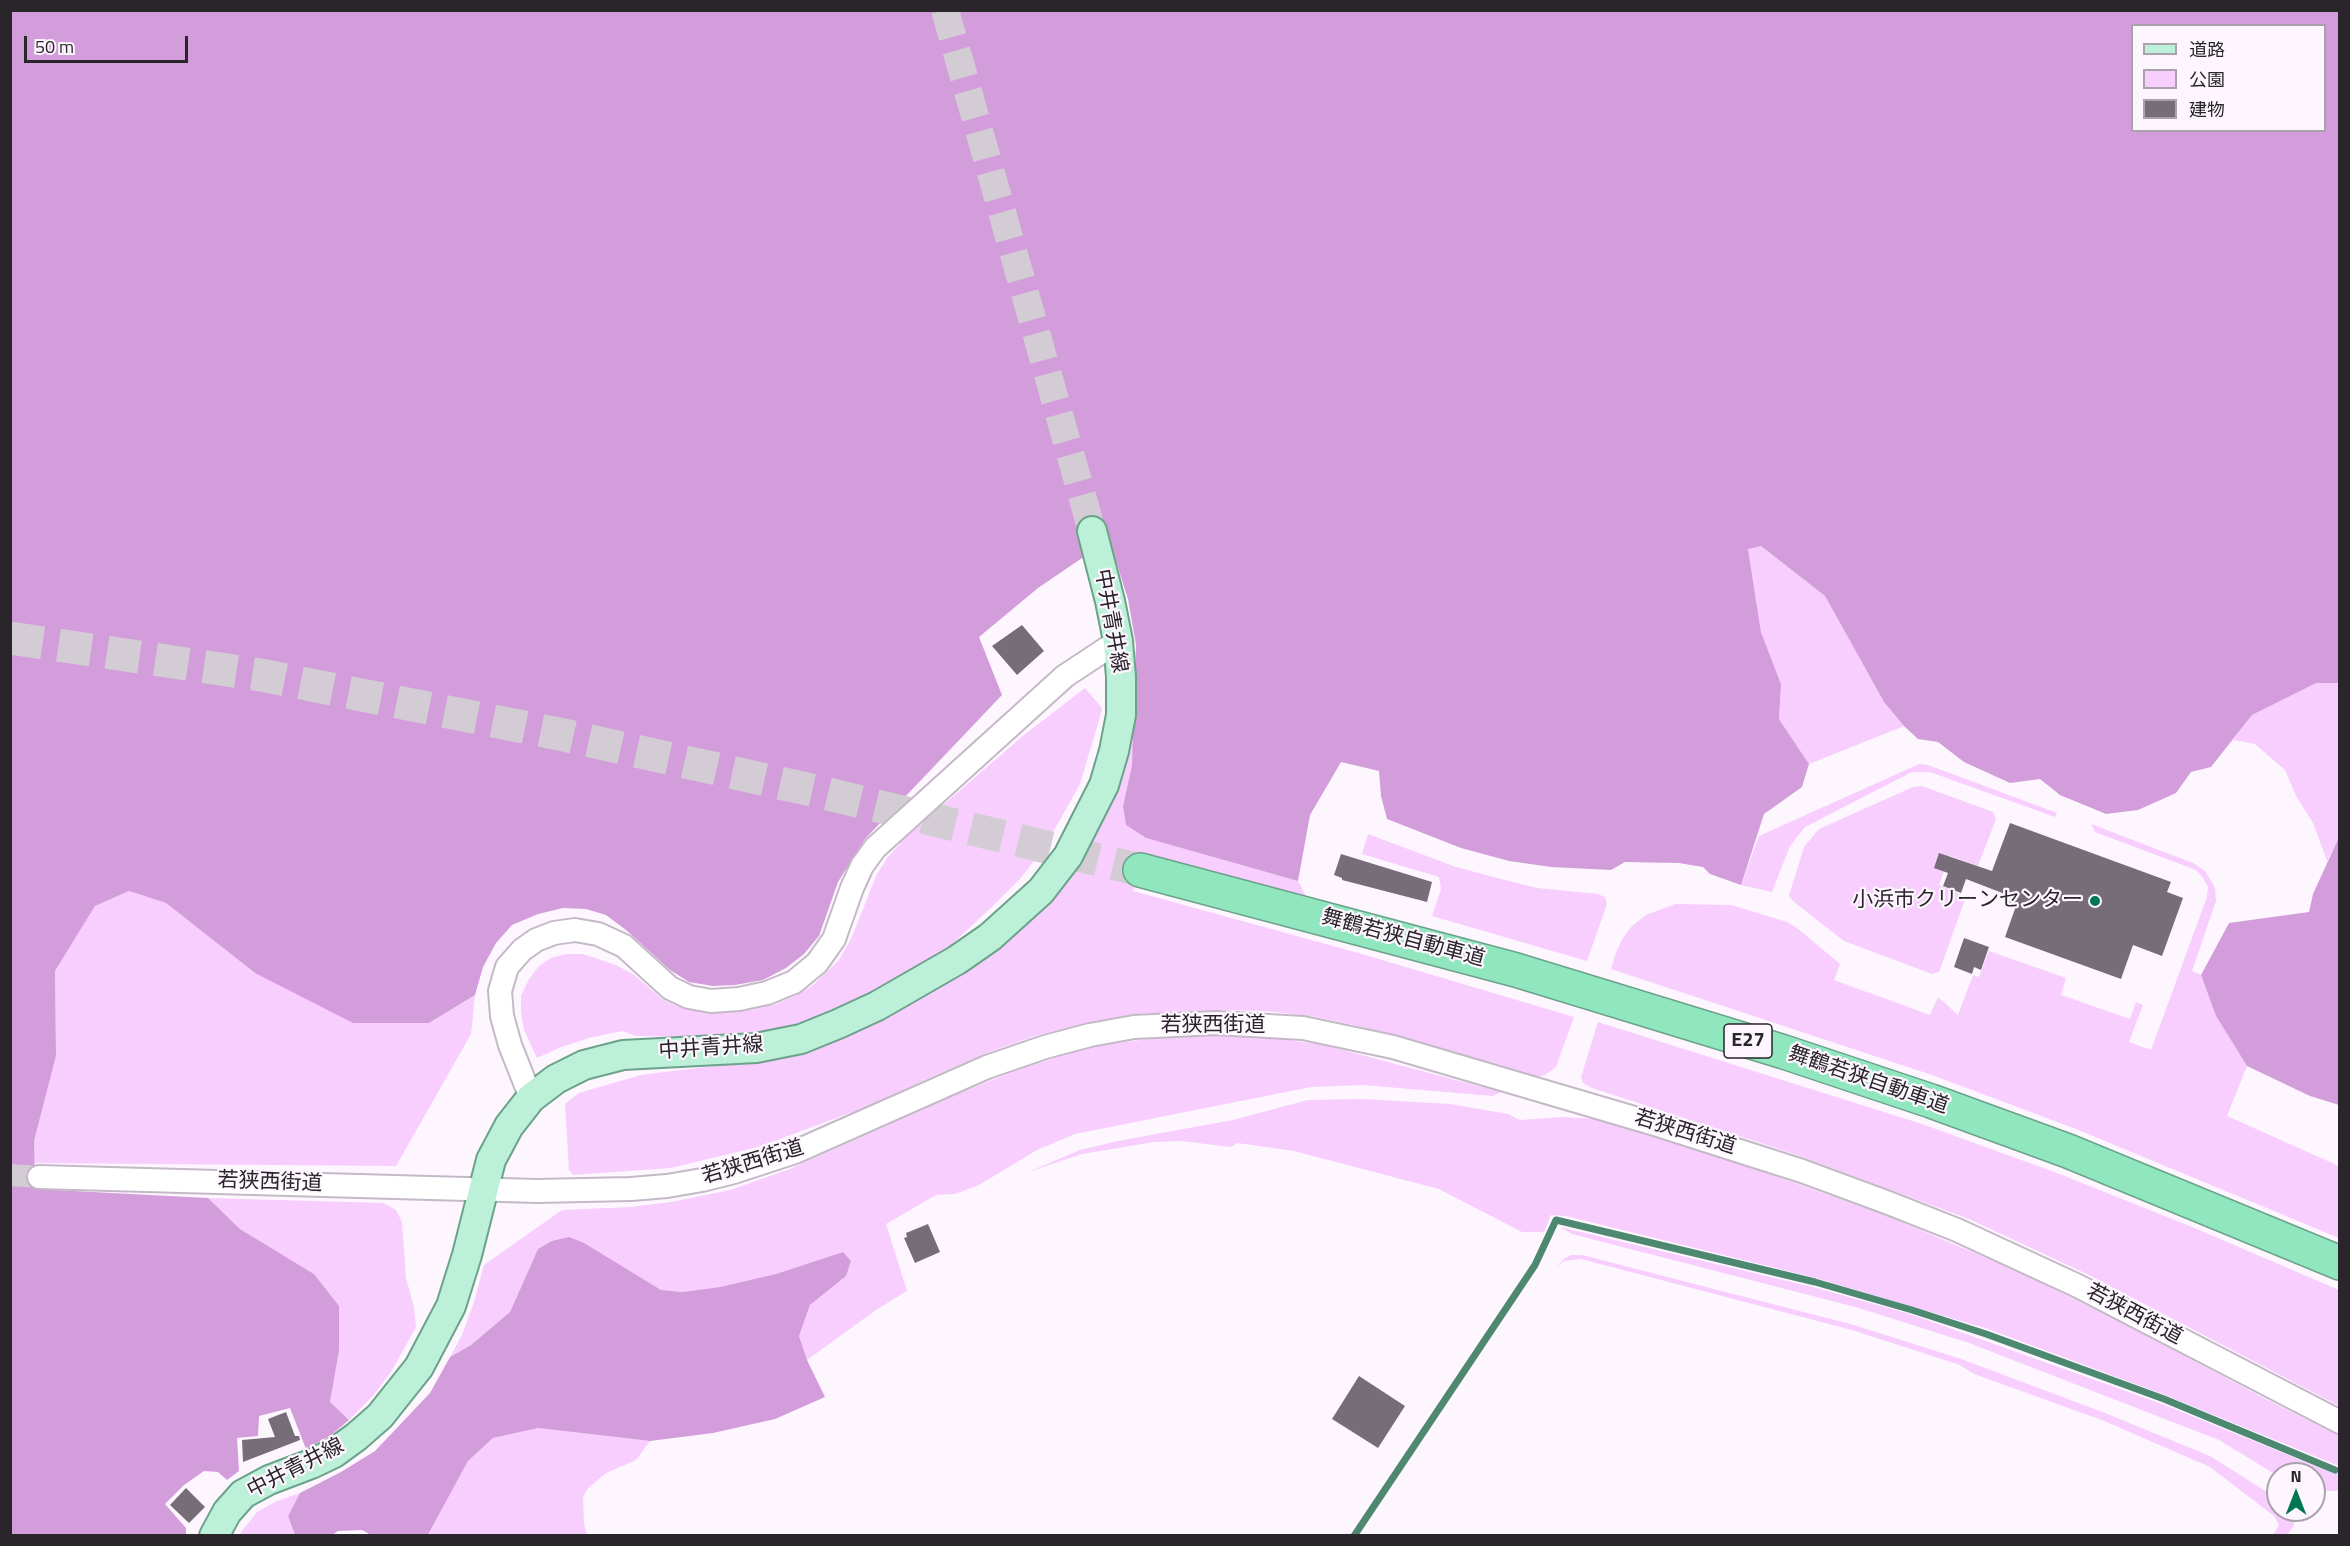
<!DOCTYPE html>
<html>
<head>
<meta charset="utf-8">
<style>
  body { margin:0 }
  #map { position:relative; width:2350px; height:1546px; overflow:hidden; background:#fef6ff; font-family:"Titillium Web","Noto Sans JP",sans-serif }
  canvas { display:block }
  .frame { position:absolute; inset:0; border:12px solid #29252a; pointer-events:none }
  .legend { position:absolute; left:2131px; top:24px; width:195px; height:108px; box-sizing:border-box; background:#fef6ff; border:2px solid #a9a2aa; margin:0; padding:8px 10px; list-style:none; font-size:18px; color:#29252a }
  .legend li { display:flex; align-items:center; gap:12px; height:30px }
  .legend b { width:30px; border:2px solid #a9a2aa }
  .north { position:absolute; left:2266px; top:1462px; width:60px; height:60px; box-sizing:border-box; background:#fef6ff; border:2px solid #a9a2aa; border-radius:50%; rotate:0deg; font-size:16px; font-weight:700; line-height:24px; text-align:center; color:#29252a }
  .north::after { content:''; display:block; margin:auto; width:21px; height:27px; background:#007651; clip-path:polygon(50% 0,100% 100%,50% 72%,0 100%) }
  .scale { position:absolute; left:24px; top:36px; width:164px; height:27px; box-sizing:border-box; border:3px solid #29252a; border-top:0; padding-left:8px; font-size:18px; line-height:21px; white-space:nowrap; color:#29252a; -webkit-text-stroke:4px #fef6ff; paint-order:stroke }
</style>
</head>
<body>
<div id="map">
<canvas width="2350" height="1546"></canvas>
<div class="frame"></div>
<ul class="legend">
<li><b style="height:8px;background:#bcf0d8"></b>道路</li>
<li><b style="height:16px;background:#f7cefd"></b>公園</li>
<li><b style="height:16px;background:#776d79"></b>建物</li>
</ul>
<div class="north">N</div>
<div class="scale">50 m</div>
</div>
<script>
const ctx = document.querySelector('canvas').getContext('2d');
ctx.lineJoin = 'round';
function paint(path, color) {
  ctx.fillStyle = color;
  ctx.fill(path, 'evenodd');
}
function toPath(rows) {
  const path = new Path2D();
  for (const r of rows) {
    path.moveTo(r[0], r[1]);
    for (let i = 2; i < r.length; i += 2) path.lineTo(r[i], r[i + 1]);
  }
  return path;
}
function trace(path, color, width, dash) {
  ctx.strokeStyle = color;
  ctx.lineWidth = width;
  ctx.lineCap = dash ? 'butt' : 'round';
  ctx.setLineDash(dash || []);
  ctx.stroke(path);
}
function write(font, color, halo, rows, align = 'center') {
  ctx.font = font + ' "Titillium Web","Noto Sans JP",sans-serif';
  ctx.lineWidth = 4.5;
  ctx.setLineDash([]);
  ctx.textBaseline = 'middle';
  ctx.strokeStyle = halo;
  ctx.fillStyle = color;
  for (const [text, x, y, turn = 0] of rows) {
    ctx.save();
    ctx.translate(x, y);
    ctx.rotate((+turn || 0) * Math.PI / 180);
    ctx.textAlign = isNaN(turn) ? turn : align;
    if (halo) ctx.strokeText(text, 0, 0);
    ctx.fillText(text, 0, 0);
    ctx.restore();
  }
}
paint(toPath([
  [1761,546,1825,596,1884,702,1904,726,1809,764,1779,719,1781,684,1761,632,1748,548],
  [2316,682,2339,683,2339,837,2327,861,2313,823,2296,796,2285,770,2255,744,2233,740,2252,715],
  [1085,688,1102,708,1100,717,1080,784,1043,850,1020,879,997,902,948,948,913,971,866,997,796,1027,752,1035,713,1037,636,1036,622,1031,589,1038,559,1048,537,1058,524,1030,521,1012,521,996,529,979,539,966,551,958,566,954,583,954,616,965,633,974,661,998,674,1005,709,1013,751,1010,773,1005,795,996,812,986,839,960,851,939,877,874,888,857,907,836,1024,735],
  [1136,694,1132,765,1123,806,1126,825,1146,838,1298,881,1306,896,1264,885,1241,884,1141,861,1133,891,1362,954,1574,1017,1556,1067,1545,1075,1533,1078,1354,1025,1311,1016,1265,1011,1221,1010,1137,1014,1094,1021,1038,1035,989,1052,929,1078,866,1107,758,1147,671,1168,573,1175,569,1170,565,1104,579,1093,641,1075,763,1060,1005,941,1130,734],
  [1919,764,1928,765,2057,813,2055,817,1930,772,1912,772,1805,827,1790,846,1772,892,1741,885,1759,836],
  [1922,786,1993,812,1996,819,1978,866,1950,856,1939,885,1966,897,1939,972,1932,974,1844,941,1794,902,1789,896,1804,847,1819,829,1913,787],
  [2091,824,2193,863,2205,871,2210,879,2215,888,2216,901,2192,971,2201,975,2216,1016,2247,1066,2227,1116,2339,1166,2339,1238,2076,1129,1932,1075,1611,969,1616,952,1623,938,1631,927,1646,915,1675,904,1731,905,1787,922,1797,928,1840,964,1834,980,1930,1015,1938,997,1958,1015,1973,975,1979,977,1989,951,2066,978,2061,995,2130,1019,2136,1002,2143,1005,2129,1042,2151,1050,2207,897,2208,887,2203,878,2196,870,2095,832],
  [1368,834,1456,867,1501,879,1537,888,1598,894,1605,897,1607,904,1587,961,1432,916,1441,889,1439,877,1362,854],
  [129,891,166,903,255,973,429,1023,475,995,471,1034,396,1166,34,1163,34,1141,56,1056,55,971,95,906],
  [1598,1022,1922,1124,2057,1173,2192,1227,2339,1290,2339,1406,2091,1276,1969,1219,1797,1155,1592,1088,1583,1083,1581,1077],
  [1171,1036,1226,1036,1275,1038,1324,1045,1501,1092,1493,1096,1363,1085,1311,1087,1075,1134,1037,1150,979,1185,955,1194,936,1195,886,1224,907,1291,876,1310,807,1360,799,1336,810,1305,846,1276,843,1252,776,1274,720,1287,683,1292,661,1290,622,1268,538,1249,510,1312,471,1345,450,1357,462,1335,474,1302,484,1265,562,1210,631,1207,671,1202,730,1190,790,1169,953,1096,1019,1069,1081,1050,1110,1044],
  [1362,1099,1450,1104,1508,1114,1520,1120,1564,1117,1594,1119,1727,1159,1882,1214,2013,1269,2115,1319,2258,1395,2339,1436,2339,1491,2314,1491,2314,1474,2278,1474,2278,1476,2219,1440,1969,1343,1859,1308,1572,1234,1560,1227,1813,1287,1910,1314,2162,1404,2335,1474,2339,1466,2165,1395,1988,1329,1816,1278,1566,1216,1551,1215,1544,1232,1522,1232,1439,1189,1294,1151,1237,1143,1231,1147,1181,1141,1154,1142,1082,1154,1028,1172,1080,1150,1118,1141,1233,1120,1308,1100],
  [208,1198,383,1203,396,1210,402,1222,406,1278,414,1307,416,1327,391,1372,373,1396,349,1420,330,1402,339,1351,314,1274,240,1229],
  [1571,1255,1582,1255,1854,1325,1961,1359,2105,1413,2210,1456,2278,1499,2278,1510,2293,1510,2294,1526,2287,1535,2273,1535,2279,1525,2274,1516,2210,1467,2102,1420,1974,1374,1960,1365,1852,1330,1581,1259,1564,1261,1556,1268,1565,1258],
  [538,1428,650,1441,636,1460,606,1473,588,1488,583,1497,584,1523,587,1535,428,1536,468,1461,493,1438],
  [300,1493,288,1516,295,1535,238,1536,257,1512,277,1501]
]), '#f7cefd');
paint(toPath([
  [10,11,2339,11,2339,683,2316,683,2252,715,2211,767,2191,772,2176,793,2138,810,2106,814,2060,795,2040,779,2010,783,1964,762,1938,742,1918,739,1904,726,1884,702,1825,596,1761,546,1748,549,1761,632,1781,684,1779,719,1809,764,1802,787,1764,814,1741,885,1710,874,1703,867,1679,863,1625,862,1611,870,1551,867,1509,861,1461,848,1387,819,1381,796,1379,771,1341,762,1310,815,1298,881,1146,838,1126,825,1123,806,1132,765,1136,645,1128,599,1104,524,1077,531,1085,556,1038,588,979,637,1002,695,865,839,838,882,819,936,804,954,786,968,763,980,735,985,713,986,689,982,670,970,626,930,606,915,586,909,563,908,538,914,512,925,496,943,483,967,475,995,429,1023,353,1023,255,973,166,903,129,891,95,906,55,971,56,1056,34,1141,35,1189,208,1198,240,1229,314,1274,339,1306,339,1351,330,1402,349,1420,330,1436,306,1449,290,1408,259,1416,258,1436,237,1438,239,1471,227,1480,218,1472,204,1471,184,1485,165,1504,186,1528,186,1535,11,1535],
  [2132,26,2324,26,2324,130,2132,130],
  [2339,837,2339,1105,2310,1096,2247,1066,2216,1016,2201,975,2229,923,2309,912,2313,894],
  [569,1237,584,1243,661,1290,683,1292,720,1287,776,1274,843,1252,851,1261,846,1276,810,1305,799,1336,807,1360,825,1397,775,1419,713,1433,650,1441,538,1428,493,1438,468,1461,428,1535,371,1535,362,1530,338,1531,332,1535,295,1535,288,1516,300,1493,341,1472,375,1451,430,1393,450,1357,471,1345,510,1312,538,1249,552,1241]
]), '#d29dda');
trace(toPath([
  [1354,1536,1535,1265,1556,1220,1815,1282,1912,1310,1986,1334,2164,1399,2335,1470]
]), '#4d8970', 7);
paint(toPath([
  [1022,625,1044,651,1017,675,992,646],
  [2010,823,2171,882,2167,892,2183,898,2162,956,2133,945,2121,979,2005,937,2016,906,2008,904,2010,896,1966,879,1961,893,1943,886,1948,873,1934,868,1939,853,1992,871],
  [1341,854,1432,882,1427,902,1342,880,1342,878,1334,875],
  [1964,938,1989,947,1981,970,1974,967,1972,974,1954,967],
  [928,1224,940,1252,915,1263,904,1238,907,1237,906,1233],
  [1359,1376,1405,1406,1378,1448,1332,1419],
  [286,1412,295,1436,299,1436,300,1440,243,1462,242,1440,275,1437,268,1419],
  [186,1488,205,1507,189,1523,170,1505]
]), '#776d79');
trace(toPath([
  [10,1175,39,1177]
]), '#d3ccd4', 22, [22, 11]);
trace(toPath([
  [945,10,1092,531]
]), '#d3ccd4', 28, [28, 14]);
trace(toPath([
  [10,638,261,675,559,734,816,791,1140,870]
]), '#d3ccd4', 33, [33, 16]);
const minor = toPath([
  [531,1098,510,1045,502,1016,500,991,507,967,522,950,536,940,554,933,575,930,598,934,624,946,670,988,689,997,711,1001,739,999,767,993,794,982,817,963,834,939,852,888,862,866,875,848,1065,676,1118,641],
  [39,1177,537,1191,631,1189,667,1186,702,1180,734,1172,795,1152,987,1067,1045,1047,1090,1035,1134,1027,1216,1023,1303,1028,1393,1047,1658,1125,1802,1171,1886,1202,1957,1230,2078,1286,2340,1422]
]);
const major = toPath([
  [214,1536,227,1512,243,1494,269,1480,311,1464,334,1453,356,1437,380,1416,419,1367,451,1306,467,1255,491,1160,509,1126,531,1098,556,1079,584,1065,623,1055,756,1048,801,1039,838,1024,877,1006,957,960,990,937,1041,891,1068,856,1104,785,1114,751,1121,715,1121,677,1118,641,1110,601,1092,531]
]);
const highway = toPath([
  [1140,870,1516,970,1784,1052,1931,1101,2068,1151,2340,1263]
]);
trace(minor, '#c4b9c6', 26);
trace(major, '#6ca28a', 32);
trace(highway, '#6ca28a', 36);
trace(minor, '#fff', 22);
trace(major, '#bcf0d8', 28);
trace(highway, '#90e6be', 33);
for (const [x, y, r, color] of [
  [2095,901,6,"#007651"]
]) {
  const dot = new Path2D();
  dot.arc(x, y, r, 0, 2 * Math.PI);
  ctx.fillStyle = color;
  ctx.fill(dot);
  trace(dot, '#fef6ff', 2);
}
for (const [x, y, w] of [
  [1748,1041,48]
]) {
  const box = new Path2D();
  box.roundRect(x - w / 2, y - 17, w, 34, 4.5);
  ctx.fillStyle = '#fef6ff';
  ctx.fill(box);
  trace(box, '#29252a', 1.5);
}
write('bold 20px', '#29252a', null, [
  ["E27",1748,1041]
]);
write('21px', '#29252a', '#fef6ff', [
  ["中井青井線",1110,621,80],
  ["舞鶴若狭自動車道",1403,939,15],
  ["若狭西街道",1213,1026],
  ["中井青井線",711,1049,-4],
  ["舞鶴若狭自動車道",1868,1081,19],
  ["若狭西街道",1685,1133,17],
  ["若狭西街道",753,1163,-17],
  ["若狭西街道",270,1183,2],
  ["若狭西街道",2134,1315,28],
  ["中井青井線",296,1469,-27]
]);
write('21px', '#29252a', '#fef6ff', [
  ["小浜市クリーンセンター",2083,901]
], 'right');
</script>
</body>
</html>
